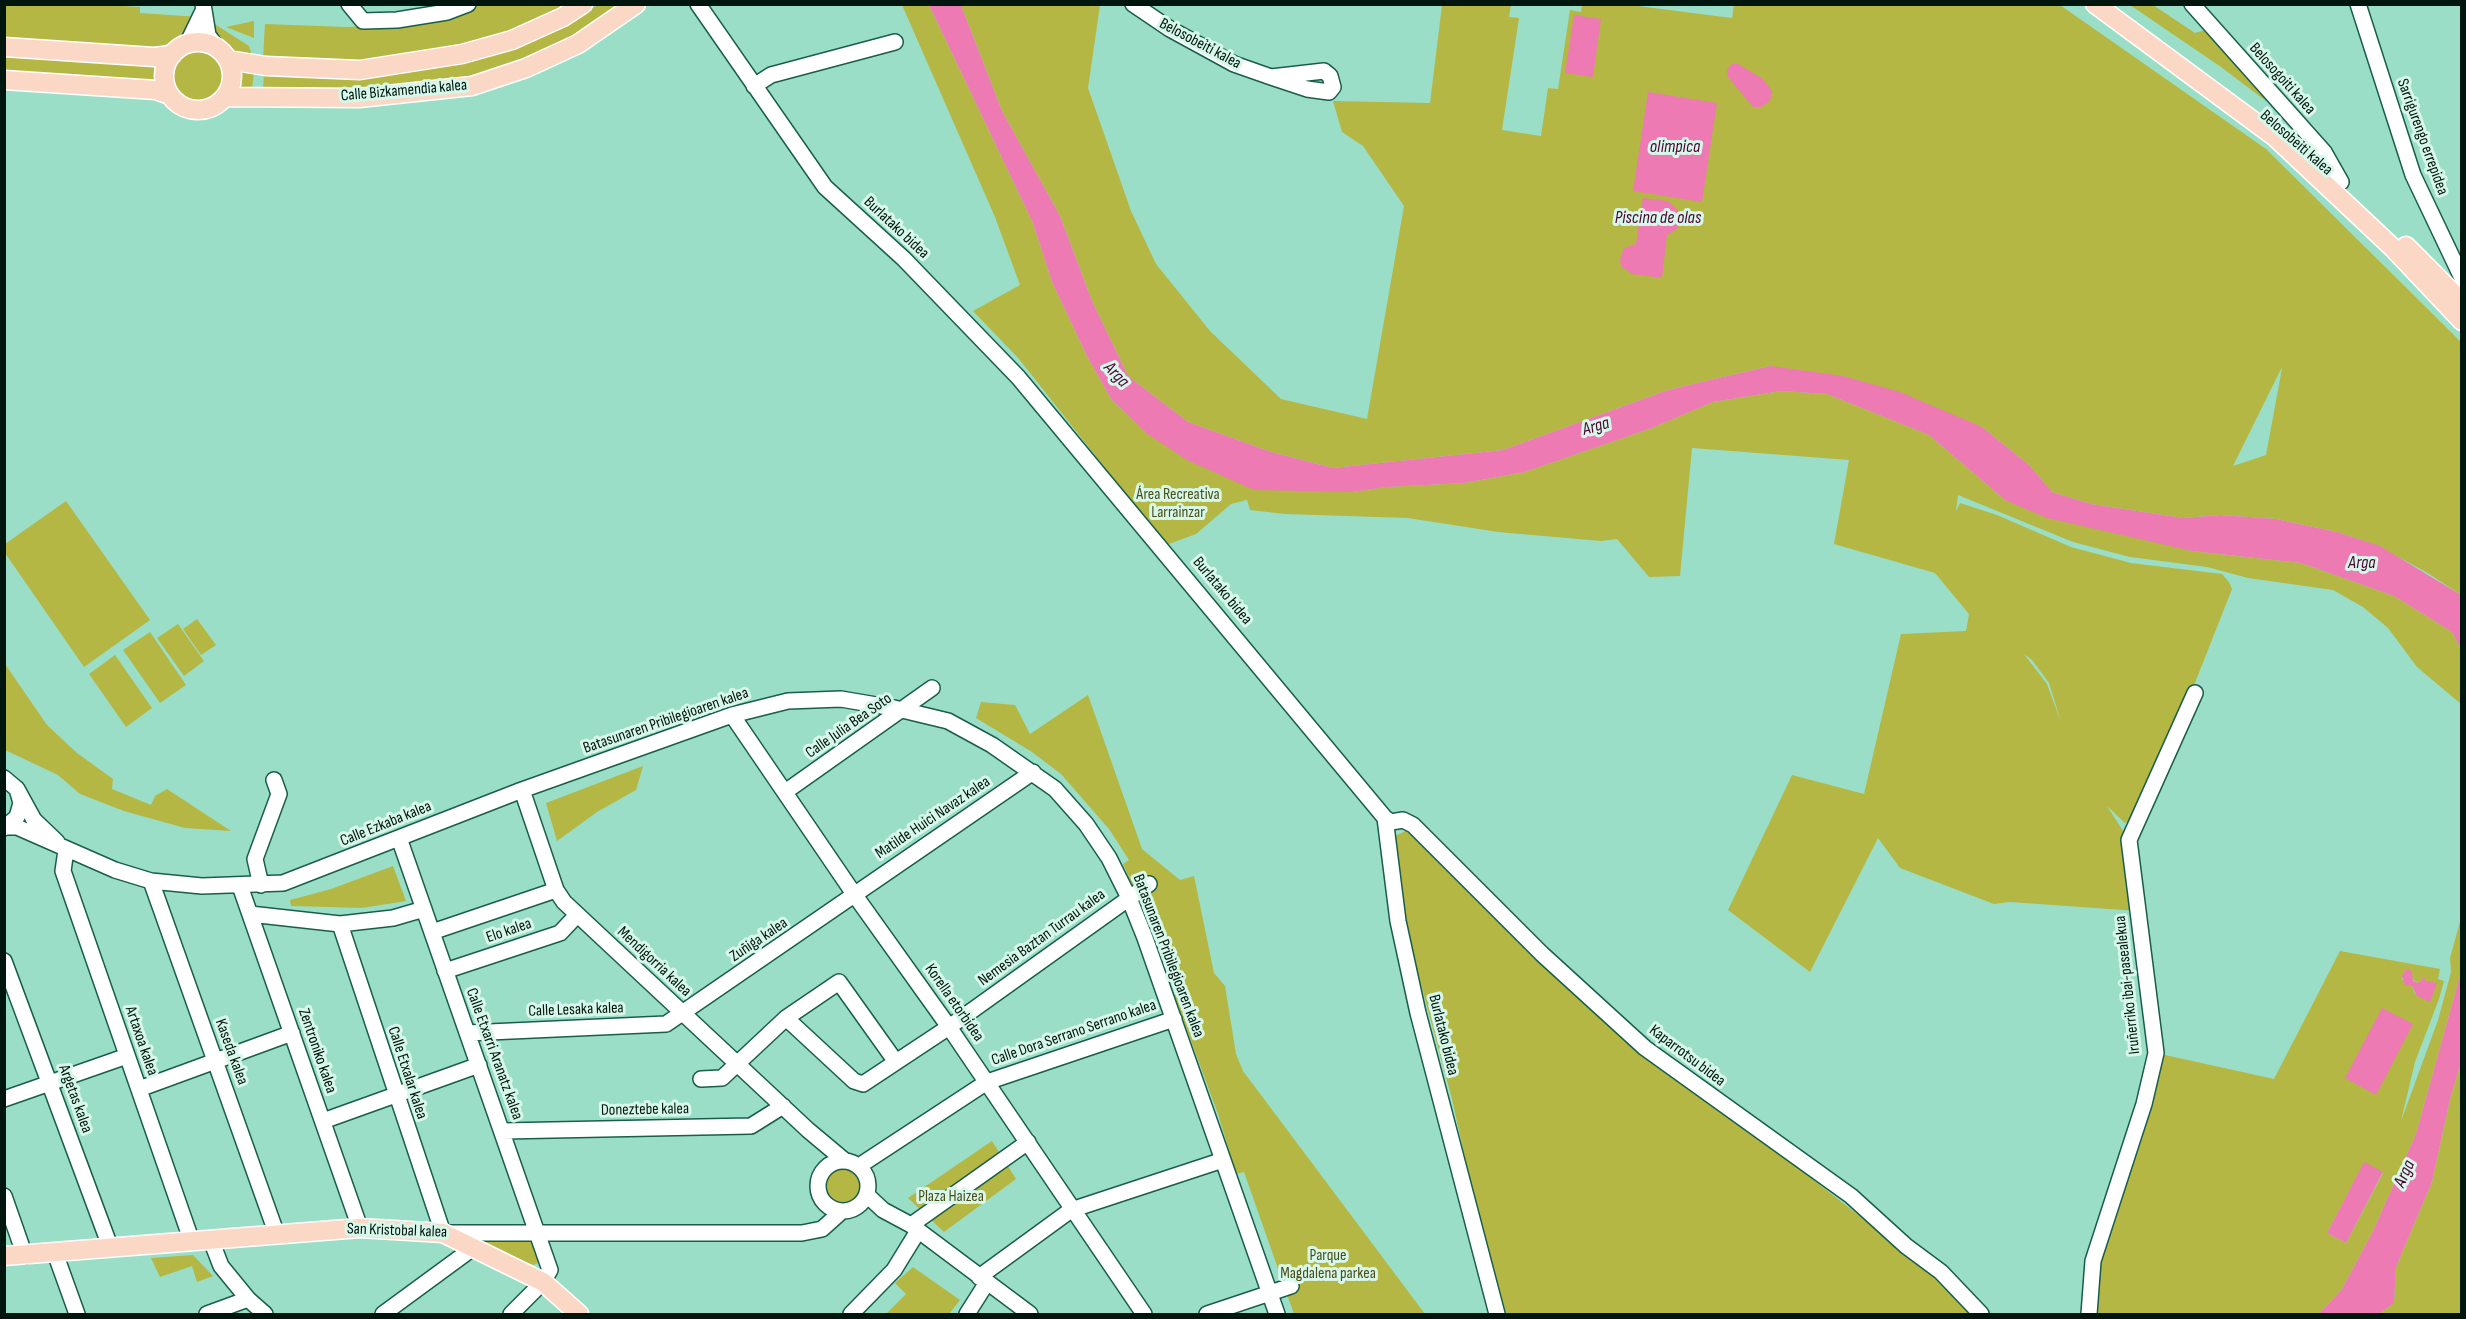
<!DOCTYPE html>
<html>
<head>
<meta charset="utf-8">
<style>
  body { margin:0 }
  #map { position:relative; width:2466px; height:1319px; overflow:hidden; background:#9bdec7; font-family:"Sofia Sans Condensed",sans-serif }
  canvas { display:block }
  .frame { position:absolute; inset:0; border:6px solid #00150d; pointer-events:none }
</style>
</head>
<body>
<div id="map">
<canvas width="2466" height="1319"></canvas>
<div class="frame"></div>
</div>
<script>
const ctx = document.querySelector('canvas').getContext('2d');
ctx.lineJoin = 'round';
function paint(path, color) {
  ctx.fillStyle = color;
  ctx.fill(path, 'evenodd');
}
function toPath(rows) {
  const path = new Path2D();
  for (const r of rows) {
    if (r.length === 3) {
      path.moveTo(r[0] + r[2], r[1]);
      path.arc(r[0], r[1], r[2], 0, 2 * Math.PI);
      continue;
    }
    path.moveTo(r[0], r[1]);
    for (let i = 2; i < r.length; i += 2) path.lineTo(r[i], r[i + 1]);
  }
  return path;
}
function trace(path, color, width, dash) {
  ctx.strokeStyle = color;
  ctx.lineWidth = width;
  ctx.lineCap = dash ? 'butt' : 'round';
  ctx.setLineDash(dash || []);
  ctx.stroke(path);
}
function write(font, color, halo, rows, align = 'center') {
  ctx.font = font + ' "Sofia Sans Condensed",sans-serif';
  ctx.lineWidth = 6;
  ctx.setLineDash([]);
  ctx.textBaseline = 'middle';
  ctx.strokeStyle = halo;
  ctx.fillStyle = color;
  for (const [text, x, y, turn = 0] of rows) {
    ctx.save();
    ctx.translate(x, y);
    ctx.rotate((+turn || 0) * Math.PI / 180);
    ctx.textAlign = isNaN(turn) ? turn : align;
    if (halo) ctx.strokeText(text, 0, 0);
    ctx.fillText(text, 0, 0);
    ctx.restore();
  }
}
paint(toPath([
  [91,4,140,7,140,13,200,17,185,39,150,49,5,41,4,5],
  [1734,4,2060,5,2266,149,2461,342,2461,595,2426,572,2376,545,2337,532,2276,519,2221,515,2183,518,2091,504,2052,492,2029,465,1982,427,1770,366,1668,390,1503,450,1333,468,1271,452,1188,422,1128,376,1092,301,1060,216,1002,111,961,5,1100,5,1088,88,1131,211,1156,264,1210,331,1281,399,1367,419,1404,206,1363,146,1342,132,1333,101,1430,103,1442,5,1511,5,1509,17,1519,18,1502,130,1541,136,1548,88,1558,89,1570,10,1581,12,1582,5,1630,5,1732,18],
  [2282,368,2266,455,2233,466,2281,369],
  [481,5,572,5,553,15,471,48,346,63,263,58,265,24,347,27,396,25,441,17],
  [598,5,627,5,574,38,470,79,388,91,263,90,264,73,348,74,569,21],
  [902,5,929,5,1033,223,1052,282,1087,356,1111,399,1146,433,1352,492,1386,487,1464,483,1525,472,1652,428,1713,402,1781,391,1827,394,1929,435,2005,500,2192,551,2301,563,2394,596,2452,632,2461,649,2461,704,2417,667,2388,628,2363,607,2333,590,2248,578,2207,567,2130,557,2073,542,1958,495,1956,511,1960,503,1997,515,2071,547,2131,563,2222,574,2229,582,2232,589,2174,736,2136,817,2125,823,2107,806,2129,840,2138,911,2010,902,1994,904,1900,868,1878,838,1810,972,1728,910,1792,775,1864,794,1901,634,1966,631,1969,614,1935,573,1834,544,1849,460,1692,448,1680,576,1649,577,1617,539,1601,541,1498,532,1408,518,1285,514,1250,510,1247,500,1231,504,1196,534,1166,545,1019,359,973,311,1020,285,995,217],
  [2024,654,2032,660,2049,683,2061,722,2047,684],
  [2130,5,2153,5,2195,33,2212,28,2303,129,2221,67],
  [210,21,249,46,253,59,235,53,215,35],
  [254,21,254,38,226,27],
  [198,76,25],
  [4,53,159,64,158,84,5,72],
  [239,69,254,72,252,89,237,89],
  [66,501,150,620,84,667,5,553,5,544],
  [197,619,216,645,201,655,183,629],
  [178,624,204,661,184,676,157,638],
  [150,632,186,685,160,703,123,650],
  [115,655,152,708,126,727,89,674],
  [5,664,47,725,77,753,113,779,112,789,151,805,155,796,167,789,231,831,185,828,124,811,80,794,58,775,5,750],
  [1088,695,1142,849,1180,880,1194,876,1214,973,1225,986,1236,1054,1243,1071,1425,1314,1294,1314,1244,1172,1236,1174,1218,1114,1174,995,1181,993,1156,920,1149,922,1123,864,1129,860,1109,829,1061,774,1032,752,976,718,981,702,1015,705,1030,734],
  [643,766,636,790,597,812,557,841,546,803],
  [1408,830,1655,1066,1797,1167,1908,1254,1962,1302,1972,1314,1505,1314,1475,1204,1452,1099,1405,925,1395,836],
  [393,866,406,901,362,908,291,906,290,900,331,889],
  [2461,918,2461,972,2416,1134,2373,1231,2342,1289,2319,1314,2089,1314,2093,1261,2156,1053,2274,1079,2340,951,2440,969,2438,979,2444,981,2439,999,2415,1062,2401,1121,2438,1020,2451,972,2450,958],
  [2405,970,2413,980,2418,983,2425,978,2415,994,2412,986,2402,979],
  [2364,1163,2383,1173,2346,1243,2327,1233],
  [2461,1062,2461,1314,2379,1314,2394,1303,2396,1267,2432,1182,2450,1099],
  [992,1141,1016,1179,944,1232,908,1198],
  [843,1186,17],
  [474,1239,533,1240,540,1262,533,1265],
  [193,1255,213,1276,197,1282,192,1266,160,1277,151,1258],
  [913,1267,960,1300,949,1314,886,1314,906,1294,895,1283]
]), '#b4b744');
paint(toPath([
  [929,5,961,5,1002,111,1060,216,1092,301,1128,376,1188,422,1271,452,1333,468,1503,450,1668,390,1770,366,1843,376,1900,392,1982,427,2029,465,2052,492,2091,504,2183,518,2221,515,2276,519,2337,532,2380,546,2461,595,2461,649,2452,632,2394,596,2301,563,2192,551,2047,518,2005,500,1929,435,1827,394,1781,391,1713,402,1652,428,1525,472,1464,483,1387,487,1352,492,1254,490,1187,460,1146,433,1111,399,1087,356,1052,282,1033,223],
  [1574,15,1601,19,1593,77,1565,73],
  [1732,64,1738,64,1763,79,1772,91,1770,101,1761,107,1753,107,1728,77,1727,70],
  [1648,92,1717,103,1702,202,1633,191],
  [1643,198,1668,201,1678,210,1680,220,1677,229,1667,235,1662,278,1632,274,1621,266,1620,259,1624,248,1636,244],
  [2409,969,2412,972,2413,981,2418,983,2425,977,2425,981,2437,983,2430,1002,2417,996,2412,986,2405,985,2402,976,2405,970],
  [2461,972,2461,1062,2450,1099,2432,1182,2396,1267,2394,1303,2379,1314,2319,1314,2342,1289,2373,1231,2416,1134],
  [2382,1008,2413,1024,2376,1095,2345,1078],
  [2364,1162,2383,1172,2346,1243,2327,1233]
]), '#ed7ab3');
const minor = toPath([
  [203,4,208,35,218,49],
  [349,4,363,21,397,20,447,12,468,4],
  [698,4,825,187,904,259,1018,377,1385,818,1398,921,1418,1013,1497,1314],
  [1133,4,1170,29,1234,64,1271,77,1307,89,1329,92,1333,87,1330,76,1324,71,1271,77],
  [2192,4,2324,152,2341,182],
  [2358,4,2413,175,2462,278],
  [187,44,203,11],
  [754,86,771,75,895,42],
  [732,715,854,894,949,1027,1144,1314],
  [4,778,17,789,21,803,17,817,4,828],
  [17,789,34,820,57,842],
  [522,790,556,890,564,902,808,1130,845,1161],
  [785,792,932,688],
  [1385,818,1391,822,1403,820,1413,825,1542,954,1645,1048,1851,1196,1906,1246,1941,1272,1981,1314],
  [8,827,17,827,115,870,151,881,202,886,283,883,522,790,732,715,788,701,841,699,894,708,948,721,992,745,1055,789,1086,824,1109,858,1129,898,1145,938,1277,1314],
  [399,838,550,1270,543,1282,511,1314],
  [66,850,63,871,192,1242],
  [151,881,277,1235],
  [261,885,255,859,279,794,274,780],
  [240,886,360,1228],
  [250,914,340,924,393,918,424,909],
  [340,924,443,1233,802,1233,822,1229,841,1212],
  [432,932,556,890],
  [4,961,111,1249],
  [445,971,560,933,577,915],
  [786,1018,854,1081,863,1084,949,1027,1149,884],
  [467,1033,666,1024,1033,772],
  [701,1079,722,1078,786,1018,839,982,896,1062],
  [139,1089,292,1033],
  [4,1099,127,1056],
  [323,1121,479,1065],
  [503,1131,751,1126,783,1106],
  [843,1186,25],
  [859,1166,987,1082,1174,1019],
  [867,1195,883,1210,911,1225,1030,1314],
  [4,1196,25,1256],
  [911,1225,1028,1142],
  [211,1240,221,1266,248,1299,265,1314],
  [55,1253,77,1314],
  [979,1277,1071,1210,1223,1160],
  [207,1314,248,1299],
  [383,1314,473,1248],
  [851,1314,894,1270,918,1231],
  [967,1314,986,1284],
  [1207,1314,1291,1286],
  [2089,1314,2093,1261,2144,1104,2156,1053,2129,840,2195,693]
]);
const major = toPath([
  [2095,4,2275,137,2393,248,2462,321],
  [198,76,34],
  [4,47,154,57,172,55],
  [228,60,266,66,360,70,462,54,512,40,563,17,583,4],
  [4,80,156,90,170,95],
  [225,97,359,98,472,86,526,68,578,44,636,4],
  [2406,246,2462,302],
  [4,1256,360,1228,443,1233,543,1282,579,1314]
]);
trace(minor, '#185e4b', 18);
trace(major, '#fff', 21);
trace(minor, '#fff', 15);
trace(major, '#fbd8c5', 18);
write('16px', '#00150d', '#d7f7eb', [
  ["Belosobeiti kalea",1200,44,28],
  ["Belosogoiti kalea",2282,79,48],
  ["Calle Bizkamendia kalea",404,91,-5],
  ["Sarrigurengo errepidea",2422,137,70],
  ["Belosobeiti kalea",2296,143,41],
  ["Burlatako bidea",896,228,43],
  ["Burlatako bidea",1222,591,50],
  ["Batasunaren Pribilegioaren kalea",666,721,-19],
  ["Calle Julia Bea Soto",849,726,-35],
  ["Matilde Huici Navaz kalea",933,818,-34],
  ["Calle Ezkaba kalea",386,824,-22],
  ["Elo kalea",509,931,-19],
  ["Nemesia Baztan Turrau kalea",1042,938,-36],
  ["Zuñiga kalea",759,940,-34],
  ["Batasunaren Pribilegioaren kalea",1168,956,69],
  ["Mendigorria kalea",654,962,43],
  ["Iruñerriko ibai-pasealekua",2128,985,-96],
  ["Korella etorbidea",954,1003,55],
  ["Calle Lesaka kalea",576,1010,-2],
  ["Calle Dora Serrano Serrano kalea",1074,1033,-19],
  ["Burlatako bidea",1443,1035,76],
  ["Artaxoa kalea",141,1041,71],
  ["Zentroniko kalea",317,1051,71],
  ["Kaseda kalea",231,1052,70],
  ["Calle Etxarri Aranatz kalea",494,1054,70],
  ["Kaparrotsu bidea",1687,1056,37],
  ["Calle Etxalar kalea",407,1073,72],
  ["Argetas kalea",75,1099,70],
  ["Doneztebe kalea",645,1110,-1],
  ["San Kristobal kalea",397,1231,2]
]);
write('16px', '#4b4d17', '#d7f7eb', [
  ["Área Recreativa",1178,495],
  ["Larrainzar",1178,513],
  ["Plaza Haizea",951,1197],
  ["Parque",1328,1256],
  ["Magdalena parkea",1328,1274]
]);
write('italic 18px', '#4d0430', '#d7f7eb', [
  ["olimpica",1675,147],
  ["Piscina de olas",1658,218],
  ["Arga",1116,375,46],
  ["Arga",1596,427,-16],
  ["Arga",2362,563],
  ["Arga",2405,1174,-66]
]);
</script>
</body>
</html>
